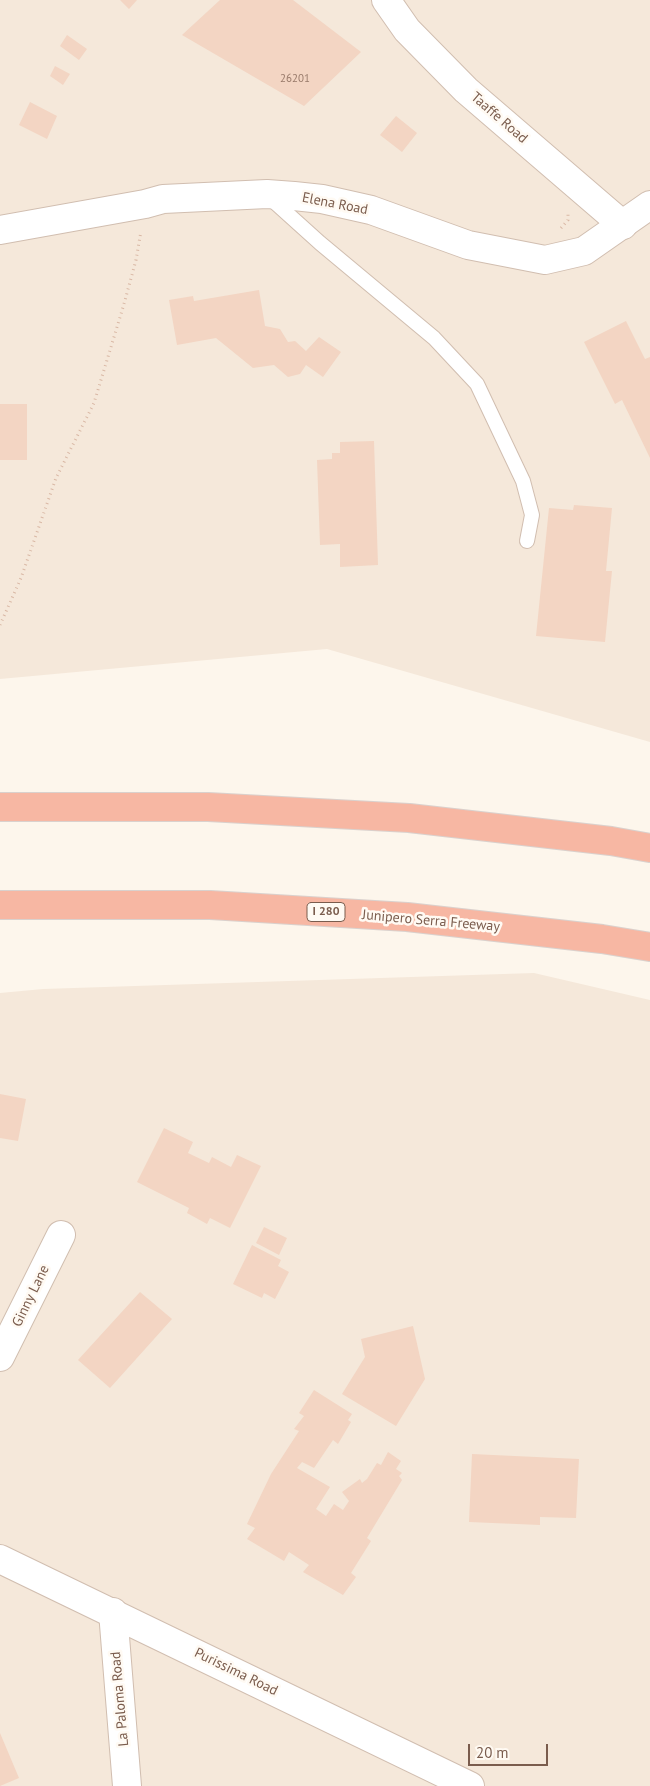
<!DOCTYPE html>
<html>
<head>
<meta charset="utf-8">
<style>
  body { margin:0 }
  #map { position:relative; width:650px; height:1786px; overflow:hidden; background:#fdf6ec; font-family:"PT Sans",sans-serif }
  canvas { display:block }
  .scale { position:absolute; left:468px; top:1744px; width:80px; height:22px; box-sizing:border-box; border:2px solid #7a5c4d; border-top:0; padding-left:6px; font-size:15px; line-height:18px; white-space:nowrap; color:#7a5c4d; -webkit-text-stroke:4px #fffaf3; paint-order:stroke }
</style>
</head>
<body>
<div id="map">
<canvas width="650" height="1786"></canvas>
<div class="scale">20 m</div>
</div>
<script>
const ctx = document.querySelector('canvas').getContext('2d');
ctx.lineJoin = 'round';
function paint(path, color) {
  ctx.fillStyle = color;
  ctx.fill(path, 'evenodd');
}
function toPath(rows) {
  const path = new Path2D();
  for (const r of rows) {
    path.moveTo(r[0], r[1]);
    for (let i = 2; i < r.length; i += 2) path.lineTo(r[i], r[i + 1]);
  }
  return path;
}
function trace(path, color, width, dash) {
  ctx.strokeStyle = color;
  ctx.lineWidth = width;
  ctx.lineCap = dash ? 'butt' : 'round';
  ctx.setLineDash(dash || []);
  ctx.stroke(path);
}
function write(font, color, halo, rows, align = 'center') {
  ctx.font = font + ' "PT Sans",sans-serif';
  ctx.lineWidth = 5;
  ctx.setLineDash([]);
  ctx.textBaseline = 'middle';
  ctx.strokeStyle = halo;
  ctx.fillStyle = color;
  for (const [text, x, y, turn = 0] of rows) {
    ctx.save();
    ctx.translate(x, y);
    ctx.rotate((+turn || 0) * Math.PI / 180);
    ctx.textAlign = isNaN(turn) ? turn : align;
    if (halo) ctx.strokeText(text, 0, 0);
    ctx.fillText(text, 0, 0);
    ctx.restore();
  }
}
paint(toPath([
  [0,0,650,0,650,742,327,649,0,679],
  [534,973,650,1000,650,1786,0,1786,0,993,43,989]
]), '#f5e8da');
paint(toPath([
  [120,0,137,0,129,9],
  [220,0,293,0,361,52,304,106,182,35],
  [67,35,87,49,79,60,60,46],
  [55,66,70,74,63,85,50,76],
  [30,102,57,116,47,139,19,125],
  [396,116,417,133,402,152,380,135],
  [259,290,265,326,280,329,288,342,295,341,306,351,319,337,341,352,323,377,306,365,300,374,288,377,274,365,253,368,216,338,177,345,169,300,193,296,194,301],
  [626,321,645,359,650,357,650,458,622,400,615,404,584,342],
  [0,404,27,404,27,460,0,460],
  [374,441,378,565,340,567,340,544,320,545,317,460,332,459,332,453,340,453,340,442],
  [574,505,612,508,606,571,612,571,605,642,536,636,549,508,573,510],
  [0,1094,26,1099,18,1141,0,1138],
  [164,1128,193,1142,188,1153,209,1163,212,1157,231,1167,237,1155,261,1166,230,1228,210,1218,207,1224,187,1213,189,1208,137,1182],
  [264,1227,287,1238,279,1255,256,1243],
  [252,1245,281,1260,278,1266,289,1272,275,1299,264,1293,262,1298,233,1284],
  [140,1292,172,1319,110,1388,78,1360],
  [413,1326,425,1379,396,1426,342,1394,365,1357,361,1339],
  [314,1390,352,1414,348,1420,351,1422,338,1444,333,1440,314,1468,302,1462,297,1468,330,1487,316,1509,326,1516,334,1504,343,1510,349,1501,342,1492,360,1479,362,1483,367,1479,377,1463,381,1465,388,1452,401,1461,396,1469,402,1473,399,1476,402,1480,367,1538,371,1541,351,1573,356,1577,343,1595,303,1572,309,1565,289,1552,284,1561,247,1539,255,1528,247,1524,271,1474,299,1431,294,1429,304,1416,299,1413],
  [472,1454,579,1459,576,1518,540,1517,540,1525,469,1522],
  [0,1733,19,1778,0,1786]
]), '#f3d5c3');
const service = toPath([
  [269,197,320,243,434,338,477,384,523,481,532,515,527,541]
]);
const minor = toPath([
  [386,0,407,30,466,90,623,225],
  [0,1357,61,1235],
  [113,1612,127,1786]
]);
const tertiary = toPath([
  [0,230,145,204,163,199,267,194,294,196,322,199,371,210,468,245,545,260,584,251,650,205],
  [0,1559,470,1786]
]);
const motorway = toPath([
  [0,807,208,807,409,818,611,841,650,848],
  [0,905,210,905,407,917,602,939,650,947]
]);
trace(service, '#d1beb0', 16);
trace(minor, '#d1beb0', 30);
trace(tertiary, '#d1beb0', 30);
trace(motorway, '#dad1cd', 30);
trace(toPath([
  [561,228,568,220,568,214],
  [0,625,21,578,56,478,94,403,124,304,136,260,141,231]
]), '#d9b8a5', 3, [1, 4]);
trace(service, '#fff', 14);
trace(minor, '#fff', 28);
trace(tertiary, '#fff', 28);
trace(motorway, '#f7b7a3', 28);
write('11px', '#987a6a', null, [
  ["26201",295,79]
]);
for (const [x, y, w] of [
  [326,912,38]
]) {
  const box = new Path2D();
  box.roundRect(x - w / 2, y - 9.5, w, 19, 4);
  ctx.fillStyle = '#fffaf3';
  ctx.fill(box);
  trace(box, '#7a5c4d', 1);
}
write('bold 12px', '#7a5c4d', null, [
  ["I 280",326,912]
]);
write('14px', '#7a5c4d', '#fffaf3', [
  ["Taaffe Road",499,118,41],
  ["Elena Road",335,204,11],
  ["Junipero Serra Freeway",431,921,5],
  ["Ginny Lane",31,1296,-64],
  ["Purissima Road",236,1672,26],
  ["La Paloma Road",120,1699,-95]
]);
</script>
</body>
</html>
